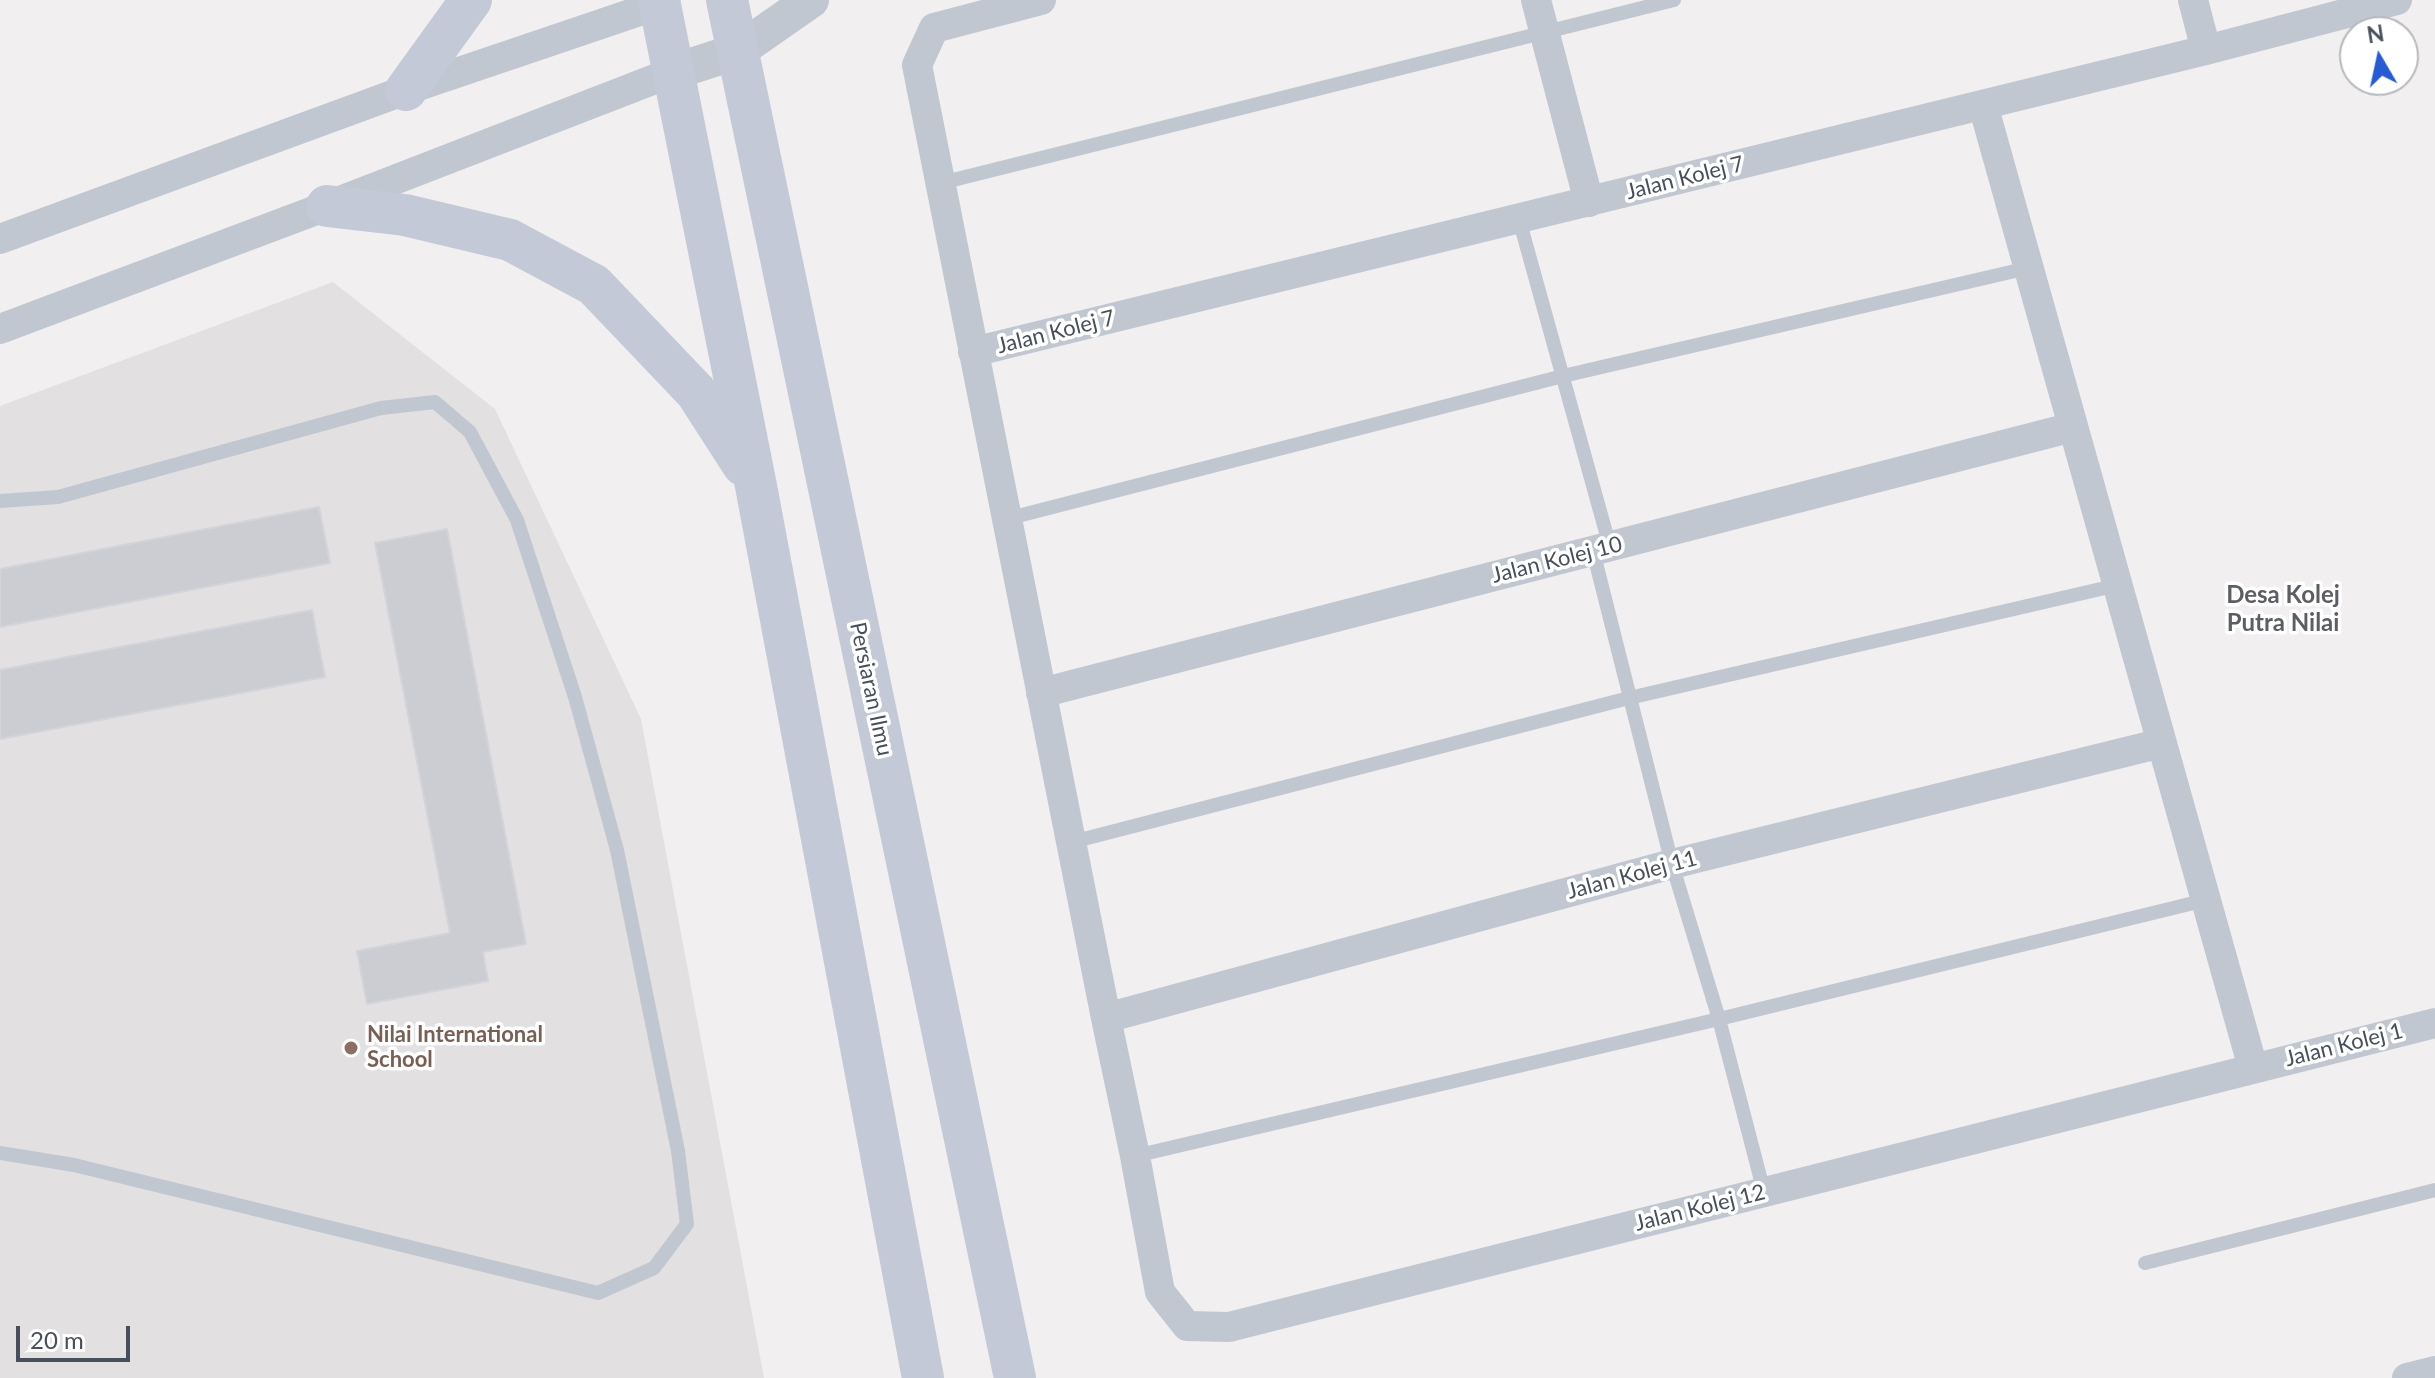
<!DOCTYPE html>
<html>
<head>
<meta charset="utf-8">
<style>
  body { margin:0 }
  #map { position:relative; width:2435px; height:1378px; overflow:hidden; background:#f1efef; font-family:Lato,sans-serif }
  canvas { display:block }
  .north { position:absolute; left:2339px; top:16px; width:80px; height:80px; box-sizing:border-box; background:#fff; border:2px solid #b6b9bd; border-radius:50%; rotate:351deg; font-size:22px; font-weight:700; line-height:32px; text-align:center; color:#484f5b }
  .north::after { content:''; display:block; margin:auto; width:28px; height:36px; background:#265bd4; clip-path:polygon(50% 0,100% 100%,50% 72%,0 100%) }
  .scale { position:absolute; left:16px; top:1326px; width:114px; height:36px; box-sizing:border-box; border:4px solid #484f5b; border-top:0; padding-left:10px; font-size:24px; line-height:28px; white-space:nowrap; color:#484f5b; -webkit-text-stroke:6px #fff; paint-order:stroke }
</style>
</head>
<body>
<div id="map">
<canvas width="2435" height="1378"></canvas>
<div class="north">N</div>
<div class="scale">20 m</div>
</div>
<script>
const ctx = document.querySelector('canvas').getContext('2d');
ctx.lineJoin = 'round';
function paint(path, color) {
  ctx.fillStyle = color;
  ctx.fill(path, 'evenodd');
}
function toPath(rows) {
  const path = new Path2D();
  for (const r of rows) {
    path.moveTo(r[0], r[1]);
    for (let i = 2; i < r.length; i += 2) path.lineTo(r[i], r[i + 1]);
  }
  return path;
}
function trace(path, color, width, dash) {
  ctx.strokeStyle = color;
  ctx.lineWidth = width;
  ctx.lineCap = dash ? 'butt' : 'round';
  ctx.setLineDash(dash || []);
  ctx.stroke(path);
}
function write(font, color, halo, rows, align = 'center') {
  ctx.font = font + ' Lato,sans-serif';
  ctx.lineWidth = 7;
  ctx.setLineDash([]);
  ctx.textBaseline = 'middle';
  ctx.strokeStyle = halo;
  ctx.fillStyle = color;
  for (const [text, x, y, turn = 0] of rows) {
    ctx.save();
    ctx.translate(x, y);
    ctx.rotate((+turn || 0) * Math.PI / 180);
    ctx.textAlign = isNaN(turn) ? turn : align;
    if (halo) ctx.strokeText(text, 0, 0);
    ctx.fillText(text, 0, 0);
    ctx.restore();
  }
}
paint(toPath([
  [333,282,495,409,641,719,764,1378,0,1378,0,406]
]), '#e2e0e0');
const building = toPath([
  [319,507,330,563,0,627,0,569,319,507],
  [447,529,526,944,483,952,488,981,367,1004,357,951,450,933,375,543,447,529],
  [312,610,325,677,0,739,0,670,312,610]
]);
paint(building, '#cccdd3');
trace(building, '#d3d4da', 2);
trace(toPath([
  [941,183,1674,0],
  [1519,219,1610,547],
  [0,501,58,497,381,408,435,402,470,432,517,520,575,697,617,850,678,1151,687,1224,654,1268,598,1293,74,1165,0,1153],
  [1006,519,1563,376,2028,268],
  [1593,551,1672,864,1719,1019,1764,1192],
  [1072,842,1629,698,2118,585],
  [1135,1156,1719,1019,2206,900],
  [2145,1263,2435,1190]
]), '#c0c7d0', 14);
trace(toPath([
  [1041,0,934,28,917,65,1106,1018,1135,1156,1160,1292,1187,1326,1229,1327,2435,1023],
  [1536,0,1589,202],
  [2193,0,2206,50],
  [1983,105,2253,1068],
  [0,239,406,90,660,4],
  [0,329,327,206,673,72],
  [973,352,2206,50,2397,0],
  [1041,693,2073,427],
  [1106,1018,1672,864,2162,743],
  [2407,1378,2435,1371]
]), '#c0c7d0', 30);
trace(toPath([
  [673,72,738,51,811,0]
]), '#c0c7d0', 36);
trace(toPath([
  [659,0,756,486,923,1378],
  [727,0,1015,1378],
  [406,90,471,0],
  [327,206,405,215,510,240,594,285,696,392,743,465]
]), '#c3c9d6', 42);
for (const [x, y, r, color] of [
  [351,1048,8,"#8d6e63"]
]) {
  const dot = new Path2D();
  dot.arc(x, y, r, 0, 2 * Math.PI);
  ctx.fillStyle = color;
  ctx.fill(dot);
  trace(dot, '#fff', 3);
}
write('22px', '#484f5b', '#fff', [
  ["Jalan Kolej 7",1685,178,-14],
  ["Jalan Kolej 7",1056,332,-14],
  ["Jalan Kolej 10",1557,560,-14],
  ["Persiaran Ilmu",871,689,78],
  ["Jalan Kolej 11",1632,875,-15],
  ["Jalan Kolej 1",2344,1045,-14],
  ["Jalan Kolej 12",1700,1208,-14]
]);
write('bold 22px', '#785e54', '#fff', [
  ["Nilai International",367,1035],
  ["School",367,1060]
], 'left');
write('bold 24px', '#5c5e63', '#fff', [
  ["Desa Kolej",2283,595],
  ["Putra Nilai",2283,623]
]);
</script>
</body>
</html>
